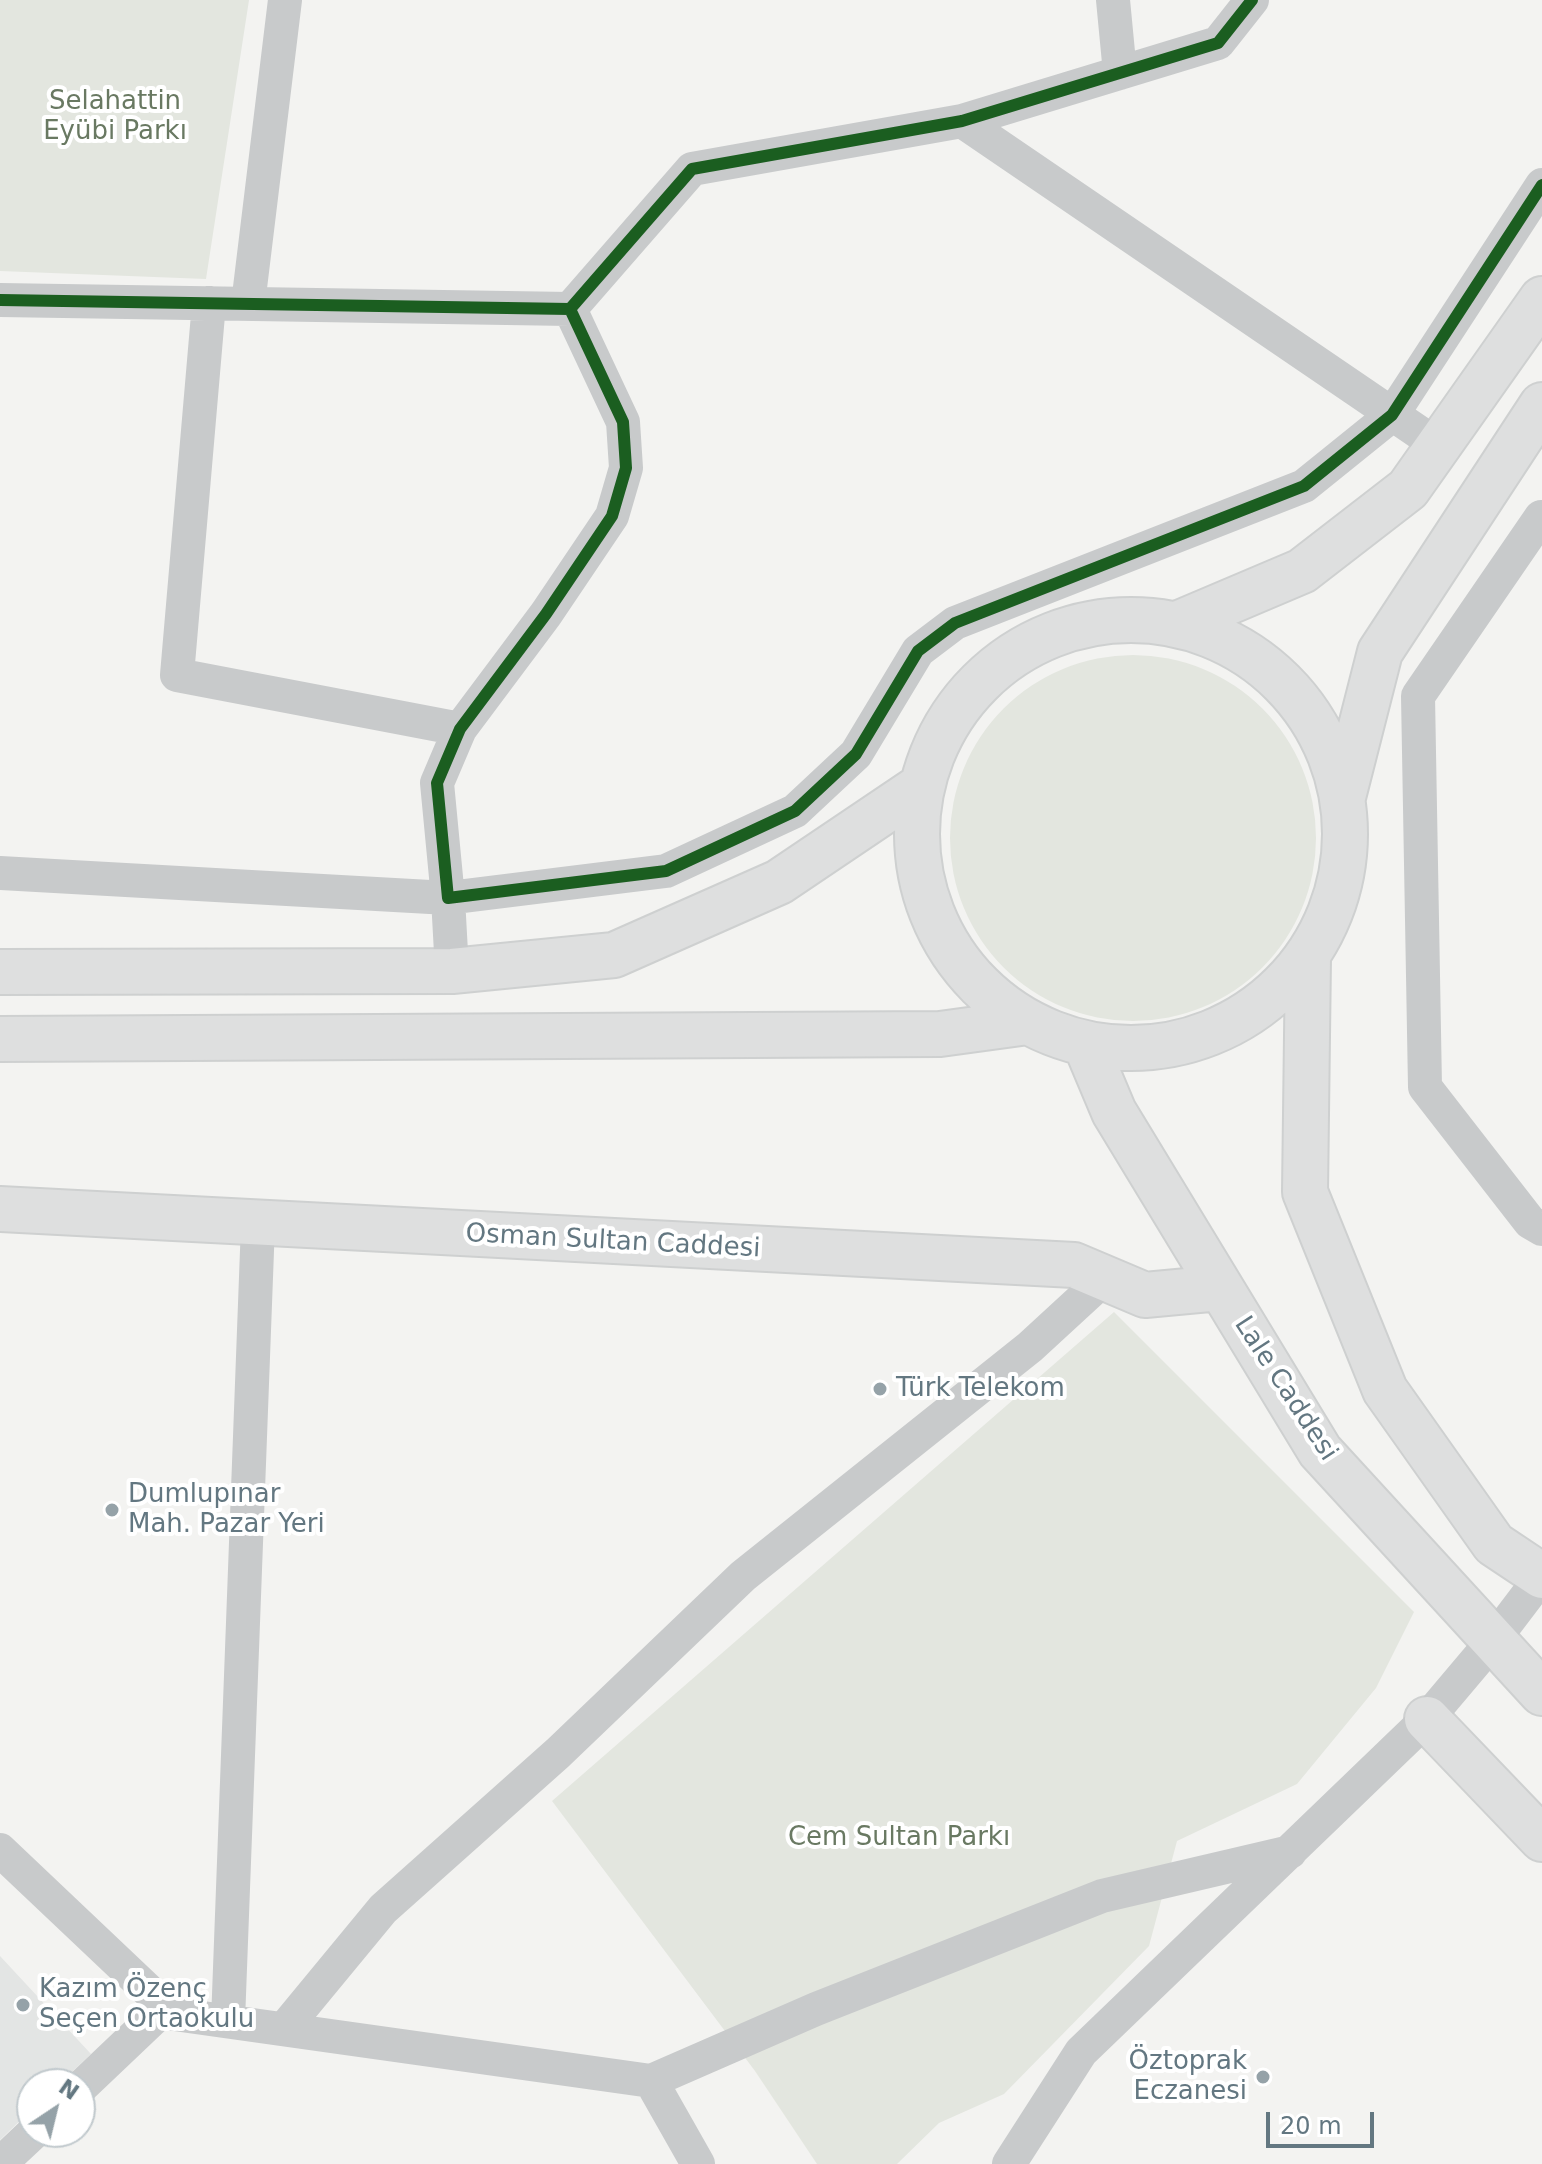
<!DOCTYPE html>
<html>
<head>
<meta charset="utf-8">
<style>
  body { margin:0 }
  #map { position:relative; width:1542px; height:2164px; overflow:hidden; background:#f3f3f1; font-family:"DejaVu Sans",sans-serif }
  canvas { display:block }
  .north { position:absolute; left:16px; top:2068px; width:80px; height:80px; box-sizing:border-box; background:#fff; border:2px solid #c1c9cd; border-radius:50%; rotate:35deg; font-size:22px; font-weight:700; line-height:32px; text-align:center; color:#637781 }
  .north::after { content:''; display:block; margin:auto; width:28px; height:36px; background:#95a2a8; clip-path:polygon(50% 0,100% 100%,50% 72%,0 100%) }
  .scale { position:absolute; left:1266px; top:2112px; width:108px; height:36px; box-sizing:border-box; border:4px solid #637781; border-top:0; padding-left:10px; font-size:24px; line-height:28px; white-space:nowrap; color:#637781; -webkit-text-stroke:6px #fff; paint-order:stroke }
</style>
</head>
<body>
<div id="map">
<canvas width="1542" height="2164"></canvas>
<div class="north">N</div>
<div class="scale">20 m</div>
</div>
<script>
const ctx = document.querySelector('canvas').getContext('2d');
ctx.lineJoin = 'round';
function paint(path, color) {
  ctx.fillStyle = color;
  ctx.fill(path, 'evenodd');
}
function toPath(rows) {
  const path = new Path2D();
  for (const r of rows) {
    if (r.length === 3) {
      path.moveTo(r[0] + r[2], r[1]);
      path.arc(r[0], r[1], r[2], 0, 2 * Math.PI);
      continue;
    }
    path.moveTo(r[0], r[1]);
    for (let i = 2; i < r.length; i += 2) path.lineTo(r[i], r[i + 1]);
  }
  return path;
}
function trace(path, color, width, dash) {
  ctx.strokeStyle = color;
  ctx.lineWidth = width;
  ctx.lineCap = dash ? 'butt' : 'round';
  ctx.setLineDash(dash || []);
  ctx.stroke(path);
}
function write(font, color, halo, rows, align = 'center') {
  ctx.font = font + ' "DejaVu Sans",sans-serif';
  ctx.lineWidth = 8;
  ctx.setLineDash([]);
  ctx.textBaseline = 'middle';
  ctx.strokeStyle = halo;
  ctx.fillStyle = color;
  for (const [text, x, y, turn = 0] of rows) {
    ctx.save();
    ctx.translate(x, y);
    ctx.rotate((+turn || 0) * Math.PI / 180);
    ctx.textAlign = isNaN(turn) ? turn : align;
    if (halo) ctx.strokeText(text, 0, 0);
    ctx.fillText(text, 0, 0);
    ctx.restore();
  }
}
paint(toPath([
  [0,1956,91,2054,59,2084,32,2084,32,2109,0,2140]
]), '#e3e5e4');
paint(toPath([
  [0,0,249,0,206,279,0,271],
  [1133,838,183],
  [1114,1312,1414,1612,1376,1688,1297,1784,1177,1841,1149,1946,1004,2094,939,2123,897,2164,817,2164,755,2071,552,1801]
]), '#e3e6df');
const secondary = toPath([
  [1131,834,214],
  [1177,624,1302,571,1408,489,1542,299],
  [1343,797,1380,652,1542,405],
  [1308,958,1305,1192,1385,1390,1494,1544,1542,1576],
  [0,972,452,971,614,955,779,882,920,787],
  [0,1039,940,1034,1028,1022],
  [1085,1043,1114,1112,1320,1451,1542,1693],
  [0,1209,1074,1265,1145,1295,1220,1288],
  [1427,1719,1542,1839]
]);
trace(secondary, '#ced0d0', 48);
trace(toPath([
  [1113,0,1120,73],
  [962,121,1439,446],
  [0,300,570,309,692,169,962,121,1218,43,1252,0],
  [209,303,177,675,460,729],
  [248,304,285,0],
  [570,309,623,422,626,468,612,516,546,614,460,729,437,783,448,898,666,871,795,811,856,754,918,651,955,623,1304,486,1392,415,1542,185],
  [1541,517,1418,696,1425,1087,1530,1222,1542,1229],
  [0,873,448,898,452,971],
  [0,1850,172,2013],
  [228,2021,258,1224],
  [284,2029,383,1909,558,1753,743,1576,1030,1347,1105,1278],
  [651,2081,698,2164],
  [80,2088,160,2012,651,2081,816,2009,1102,1896,1290,1852],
  [0,2164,34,2132],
  [1009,2164,1081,2052,1427,1719,1492,1642,1542,1576]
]), '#c8cacb', 34);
trace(secondary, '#dedfdf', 44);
trace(toPath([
  [0,300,570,309,692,169,962,121,1218,43,1252,0],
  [570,309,623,422,626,468,612,516,546,614,460,729,437,783,448,898,666,871,795,811,856,754,918,651,955,623,1304,486,1392,415,1542,185]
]), '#1b5e20', 12);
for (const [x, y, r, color] of [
  [880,1389,8,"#95a2a8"],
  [112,1510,8,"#95a2a8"],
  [23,2005,8,"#95a2a8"],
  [1263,2077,8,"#95a2a8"]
]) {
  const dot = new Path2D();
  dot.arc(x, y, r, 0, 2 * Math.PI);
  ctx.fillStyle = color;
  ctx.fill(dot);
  trace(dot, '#fff', 3);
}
write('26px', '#697962', '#fff', [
  ["Selahattin",115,102],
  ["Eyübi Parkı",115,132],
  ["Cem Sultan Parkı",899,1838]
]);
write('26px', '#637781', '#fff', [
  ["Osman Sultan Caddesi",613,1242,3],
  ["Lale Caddesi",1285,1389,57]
]);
write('26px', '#637781', '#fff', [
  ["Türk Telekom",896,1389],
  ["Dumlupınar",128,1495],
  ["Mah. Pazar Yeri",128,1525],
  ["Kazım Özenç",39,1990],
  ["Seçen Ortaokulu",39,2020],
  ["Öztoprak",1247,2062,"right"],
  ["Eczanesi",1247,2092,"right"]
], 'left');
</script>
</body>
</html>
